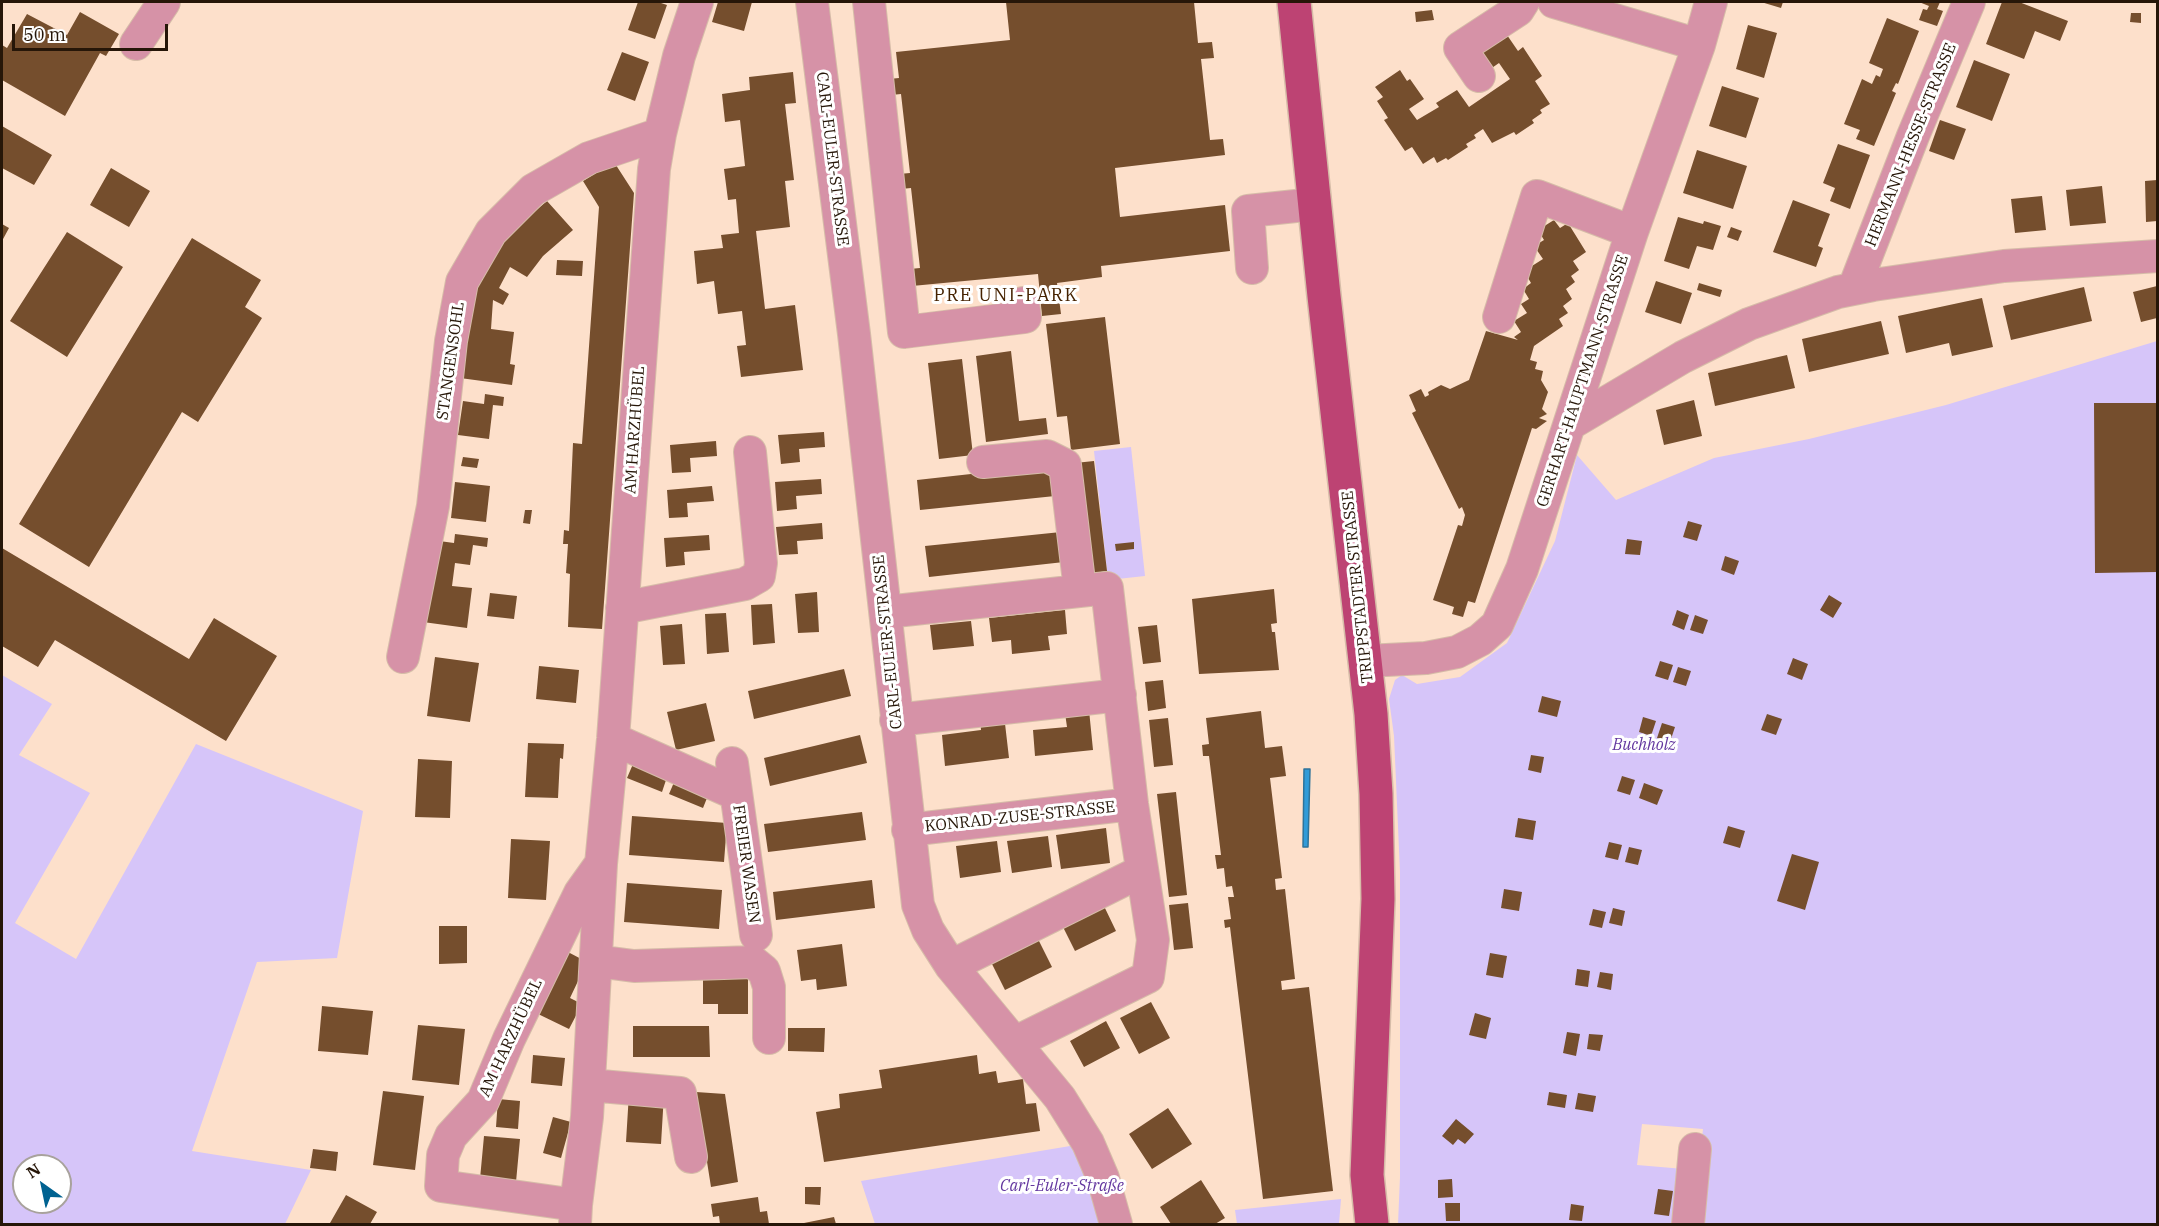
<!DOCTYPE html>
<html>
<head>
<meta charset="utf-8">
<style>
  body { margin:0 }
  #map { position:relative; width:2159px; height:1226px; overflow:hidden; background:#fde0cb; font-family:"IBM Plex Serif",serif }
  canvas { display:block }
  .frame { position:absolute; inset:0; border:3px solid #261608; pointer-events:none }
  .north { position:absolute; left:12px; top:1154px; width:60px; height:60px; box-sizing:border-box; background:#fff; border:2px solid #a8a29c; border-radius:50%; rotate:327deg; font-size:16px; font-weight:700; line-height:24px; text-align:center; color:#261608 }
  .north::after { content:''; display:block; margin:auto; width:21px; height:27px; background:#006291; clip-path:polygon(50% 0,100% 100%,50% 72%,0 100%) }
  .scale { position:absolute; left:12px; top:24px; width:156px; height:27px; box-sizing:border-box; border:3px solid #261608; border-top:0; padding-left:8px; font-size:18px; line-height:21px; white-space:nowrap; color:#261608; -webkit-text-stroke:4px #fff; paint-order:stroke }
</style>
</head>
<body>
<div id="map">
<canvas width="2159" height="1226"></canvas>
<div class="frame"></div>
<div class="north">N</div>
<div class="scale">50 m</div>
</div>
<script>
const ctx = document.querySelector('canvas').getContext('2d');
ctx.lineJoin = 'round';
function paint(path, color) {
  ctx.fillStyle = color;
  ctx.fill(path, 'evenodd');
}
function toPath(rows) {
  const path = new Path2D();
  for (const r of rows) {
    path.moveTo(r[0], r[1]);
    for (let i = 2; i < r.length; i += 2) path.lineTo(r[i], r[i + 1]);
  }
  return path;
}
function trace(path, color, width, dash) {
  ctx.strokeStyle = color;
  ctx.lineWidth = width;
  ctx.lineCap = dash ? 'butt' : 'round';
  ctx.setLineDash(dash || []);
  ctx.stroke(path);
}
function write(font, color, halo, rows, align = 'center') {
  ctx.font = font + ' "IBM Plex Serif",serif';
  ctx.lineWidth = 6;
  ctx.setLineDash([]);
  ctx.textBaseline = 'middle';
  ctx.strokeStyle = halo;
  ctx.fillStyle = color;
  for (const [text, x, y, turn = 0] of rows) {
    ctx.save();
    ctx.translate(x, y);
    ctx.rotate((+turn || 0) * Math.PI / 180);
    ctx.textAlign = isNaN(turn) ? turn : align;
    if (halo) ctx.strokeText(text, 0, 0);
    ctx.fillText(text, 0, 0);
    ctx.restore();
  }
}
paint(toPath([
  [2157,341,2157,1224,1693,1224,1703,1129,1642,1124,1637,1165,1684,1169,1677,1224,1398,1224,1400,1177,1400,872,1394,736,1389,699,1395,680,1402,675,1417,684,1460,677,1507,643,1555,541,1577,455,1616,500,1714,458,1809,439,1946,405],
  [1131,447,1145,576,1108,580,1094,451],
  [2,675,52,704,19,755,90,793,15,923,76,959,196,744,363,811,337,958,257,962,192,1151,311,1170,285,1224,2,1224],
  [24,1166,60,1166,60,1202,24,1202],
  [1088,1143,1116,1224,875,1224,861,1181],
  [1341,1199,1339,1224,1237,1224,1235,1210]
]), '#d6c5f9');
const water = toPath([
  [1304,769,1310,769,1308,847,1303,847,1304,769]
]);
paint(water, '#319bd8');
trace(water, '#2e739a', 1.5);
paint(toPath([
  [638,2,658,2,667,5,655,39,628,30],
  [718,2,752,2,744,31,712,22],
  [1006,2,1194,2,1198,43,1212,42,1214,58,1201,59,1210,140,1223,139,1225,155,1115,168,1120,217,1225,205,1230,251,1101,266,1102,277,1057,283,1061,314,1042,316,1038,274,912,286,910,269,920,268,911,188,901,189,899,174,910,173,901,94,891,95,889,79,899,78,896,52,1010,40],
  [1761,2,1783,2,1781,8],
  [1919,2,1940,2,1937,9,1943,11,1937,26,1919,20,1923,9,1927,10,1929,6],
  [2002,2,2019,2,2068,21,2060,41,2035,31,2024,59,1986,44],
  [1432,10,1434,20,1416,22,1415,12],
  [80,12,119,34,106,56,100,53,65,116,2,80,2,45,7,48,27,14,67,35],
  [2131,13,2141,13,2141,23,2130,22],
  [1887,18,1919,31,1898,84,1896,83,1892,91,1896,93,1874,146,1856,139,1860,130,1844,124,1862,79,1872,84,1876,75,1880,77,1883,69,1869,63],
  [1748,25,1777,33,1764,78,1736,69],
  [1507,35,1518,51,1523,47,1542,76,1535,81,1550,104,1540,110,1542,113,1532,120,1534,123,1516,135,1514,132,1492,143,1483,129,1474,135,1476,138,1466,144,1468,147,1448,160,1446,158,1437,163,1434,157,1423,164,1412,147,1405,151,1384,120,1388,118,1377,101,1383,97,1375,87,1400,70,1407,81,1410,79,1424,99,1409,109,1417,120,1439,107,1436,103,1457,90,1469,107,1510,79,1499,63,1486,72,1476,56],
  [622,52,649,62,635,101,607,90],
  [1974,60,2010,74,1992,121,1956,107],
  [793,72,796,103,785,104,794,180,785,181,790,227,756,231,765,309,795,305,803,370,741,377,737,346,746,345,742,311,718,314,714,281,697,284,694,251,723,248,721,235,739,233,736,199,728,200,724,169,745,166,740,120,725,122,722,94,750,90,749,77],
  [1722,86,1759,98,1746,138,1709,126],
  [1940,120,1966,129,1954,160,1929,151],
  [2,126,52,155,34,185,2,168],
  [1838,144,1870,155,1850,209,1830,201,1835,188,1823,183],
  [1697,150,1747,166,1733,209,1683,193],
  [614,162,634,193,602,629,568,627,570,574,566,573,568,544,563,544,564,530,569,531,573,443,582,444,599,207,583,181],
  [111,168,150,191,129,227,90,205],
  [2157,180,2157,221,2146,222,2145,181],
  [2102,186,2106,223,2070,226,2066,190],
  [2042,196,2046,230,2015,233,2011,199],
  [1793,200,1830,214,1818,246,1823,248,1816,267,1773,252],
  [547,201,573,230,543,256,527,277,510,267,499,288,509,294,503,305,493,300,491,329,514,332,510,364,515,365,512,385,460,378,476,290,493,257,514,229],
  [1678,217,1703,224,1704,221,1721,226,1713,250,1697,246,1689,269,1664,261],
  [1554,220,1560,228,1568,223,1586,252,1573,261,1579,270,1571,276,1575,282,1566,289,1572,299,1563,306,1568,313,1559,319,1563,326,1534,346,1530,360,1537,362,1535,369,1543,371,1541,380,1548,392,1542,409,1547,414,1539,418,1547,421,1536,429,1532,428,1475,603,1468,601,1463,617,1452,614,1454,607,1433,600,1458,525,1462,526,1465,515,1462,507,1459,509,1412,413,1416,411,1409,395,1421,389,1425,397,1429,395,1428,392,1441,385,1450,389,1469,380,1486,331,1518,340,1514,337,1521,332,1514,321,1527,313,1521,304,1529,299,1523,289,1531,283,1524,271,1543,259,1534,246,1544,240,1538,230],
  [2,224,9,228,2,241],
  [1731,227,1742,231,1738,241,1727,237],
  [67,232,123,267,67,357,10,321],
  [192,238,261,280,245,307,262,318,198,422,182,412,89,567,19,524],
  [557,260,583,261,582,276,556,275],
  [1656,281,1692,293,1681,324,1645,312],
  [1699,283,1722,290,1720,297,1697,290],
  [2157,286,2157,318,2141,322,2133,292],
  [2084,287,2092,321,2011,340,2003,306],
  [1982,298,1993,347,1952,356,1949,343,1906,353,1898,316],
  [1105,317,1120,444,1071,450,1067,416,1057,417,1046,324],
  [1881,321,1889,354,1809,372,1802,339],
  [1011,351,1019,421,1046,418,1048,434,986,442,976,356],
  [1787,355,1795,388,1715,406,1708,373],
  [962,359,973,455,939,459,928,363],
  [485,394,504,397,503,406,493,405,489,439,458,435,463,401,484,404],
  [1694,400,1702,436,1664,445,1656,410],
  [2094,403,2157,403,2157,572,2095,573],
  [824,432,825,447,799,449,800,462,781,464,778,435],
  [716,441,717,456,690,458,691,472,672,473,670,445],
  [463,457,479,459,477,468,461,466],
  [1094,461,1107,571,1088,574,1075,463],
  [1052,465,1055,496,920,510,917,480],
  [821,479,822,494,796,496,797,509,777,511,775,482],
  [455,482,490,486,486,522,451,518],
  [712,486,714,501,687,503,688,517,669,518,667,490],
  [525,510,532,510,530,524,523,523],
  [1688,521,1702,525,1697,541,1683,537],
  [822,523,823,539,797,541,798,554,779,555,776,527],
  [1061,532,1064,562,929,577,925,546],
  [455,534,488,538,487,547,473,545,470,565,455,563,452,586,472,588,467,628,423,622,432,540,454,543],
  [709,535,710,550,684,552,685,565,666,567,664,538],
  [1627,539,1642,541,1640,555,1625,554],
  [1134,542,1134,549,1116,551,1115,544],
  [2,548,189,659,214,618,277,656,226,741,55,640,38,667,2,646],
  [1725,556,1739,561,1734,575,1721,570],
  [1274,589,1277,623,1271,624,1272,632,1275,632,1279,670,1199,674,1192,599],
  [817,592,819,632,798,633,795,594],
  [490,593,517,596,514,619,487,616],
  [1829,595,1842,603,1833,618,1820,610],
  [772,604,775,643,753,645,751,605],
  [1065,610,1067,634,1048,636,1050,650,1012,654,1011,640,992,642,989,618],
  [1677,610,1689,615,1684,630,1672,625],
  [726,613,729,652,707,654,705,614],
  [1695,615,1708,620,1703,634,1690,630],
  [971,621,974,646,933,650,930,625],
  [682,624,685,664,663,665,660,626],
  [1157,625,1161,662,1143,664,1138,627],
  [435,657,479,663,470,722,427,716],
  [1793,658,1808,664,1802,680,1787,674],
  [1660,661,1673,665,1668,680,1655,676],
  [539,666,579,670,576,703,536,699],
  [1678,667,1691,671,1686,686,1673,682],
  [844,669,851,696,754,719,748,691],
  [1163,680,1166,708,1148,711,1145,682],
  [1542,696,1561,701,1557,717,1538,712],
  [706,703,715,741,676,750,667,712],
  [1089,710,1093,750,1035,756,1033,730,1067,727,1065,713],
  [1261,711,1265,748,1282,746,1286,776,1270,778,1282,878,1275,879,1276,890,1285,889,1295,979,1281,981,1282,990,1309,987,1333,1191,1263,1199,1230,927,1225,928,1224,920,1231,919,1228,897,1234,897,1232,886,1226,887,1224,868,1217,869,1215,855,1221,855,1209,756,1203,756,1202,745,1209,744,1206,718],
  [1767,714,1782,719,1776,735,1761,730],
  [1004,715,1009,758,945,766,942,735,981,730,980,718],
  [1643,717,1656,721,1651,736,1639,732],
  [1168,718,1173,765,1154,767,1149,720],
  [1662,723,1675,727,1670,742,1657,738],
  [860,735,867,763,770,786,764,758],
  [528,743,564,744,563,759,560,758,558,798,525,797],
  [1531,755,1544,757,1541,773,1528,770],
  [418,759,452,761,450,818,415,817],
  [633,764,667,777,662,792,627,778],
  [1622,776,1635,780,1630,795,1617,791],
  [675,780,709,793,703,808,669,794],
  [1644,783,1663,790,1657,805,1639,798],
  [1176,792,1187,895,1169,897,1157,794],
  [862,812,866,840,768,852,764,824],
  [632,816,727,823,724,862,629,855],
  [1518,818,1536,821,1533,840,1515,837],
  [1728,826,1745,831,1740,848,1723,843],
  [1106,828,1110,863,1061,869,1056,835],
  [1048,836,1052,867,1012,873,1007,841],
  [511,839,550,841,546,900,508,898],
  [997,841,1001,872,960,878,956,846],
  [1609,842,1622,845,1618,860,1605,857],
  [1629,847,1642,850,1638,865,1625,862],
  [1792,854,1819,862,1805,910,1777,901],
  [872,880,875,908,776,920,773,892],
  [627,883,722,890,719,929,624,922],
  [1504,889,1522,892,1519,911,1501,908],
  [1188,903,1193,948,1174,950,1169,905],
  [1103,904,1116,931,1075,951,1062,925],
  [1613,908,1625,911,1622,926,1609,923],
  [1593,909,1606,912,1602,928,1589,925],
  [439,926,467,926,467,963,439,964],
  [1038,939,1052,967,1005,990,991,962],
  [842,944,847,986,817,990,816,979,801,981,797,950],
  [566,951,587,962,570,998,582,1004,569,1029,536,1013],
  [1490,953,1507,956,1503,978,1486,975],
  [1577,969,1590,971,1588,987,1575,985],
  [703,972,748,972,748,1014,718,1014,718,1004,703,1004],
  [1600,972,1613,974,1611,990,1597,987],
  [1151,1002,1170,1038,1139,1054,1120,1018],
  [322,1006,373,1011,368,1055,318,1051],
  [1475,1013,1491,1018,1486,1039,1469,1035],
  [1106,1021,1120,1048,1084,1067,1070,1041],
  [418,1025,465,1029,459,1085,412,1080],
  [633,1026,709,1026,710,1057,633,1057],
  [788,1028,825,1028,824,1052,788,1051],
  [1567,1032,1580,1034,1576,1056,1563,1053],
  [1589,1034,1603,1035,1600,1051,1587,1049],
  [533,1055,565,1058,562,1086,531,1083],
  [977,1055,979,1074,996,1071,998,1083,1023,1079,1026,1104,1036,1103,1040,1131,824,1162,816,1112,840,1108,839,1094,882,1088,879,1070],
  [383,1091,424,1096,415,1170,373,1165],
  [696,1092,725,1094,738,1182,711,1187],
  [1549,1092,1567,1095,1565,1108,1547,1105],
  [629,1093,664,1094,661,1144,626,1142],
  [1578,1093,1596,1096,1593,1112,1575,1109],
  [498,1099,520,1101,518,1129,496,1127],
  [1168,1108,1192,1144,1152,1169,1129,1134],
  [553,1117,571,1122,561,1158,543,1153],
  [1456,1119,1474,1134,1465,1144,1458,1139,1453,1145,1442,1136],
  [484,1136,520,1139,516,1182,480,1179],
  [313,1149,338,1152,336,1171,310,1168],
  [1452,1179,1453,1197,1438,1198,1438,1180],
  [1201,1180,1225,1218,1215,1224,1171,1224,1160,1207],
  [805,1187,821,1187,820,1205,805,1204],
  [1658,1189,1673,1191,1669,1216,1654,1214],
  [346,1195,377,1212,370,1224,330,1223],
  [758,1197,760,1212,767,1211,769,1224,720,1224,719,1216,713,1217,711,1204],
  [1445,1203,1460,1203,1460,1221,1446,1221],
  [1571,1204,1584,1206,1582,1221,1569,1220],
  [834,1217,836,1224,804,1224,804,1223]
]), '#754e2d');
const minor = toPath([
  [812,2,854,334,918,905,928,930,951,966,1060,1098,1088,1143,1103,1178,1116,1224],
  [869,2,904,332,1025,317,1023,303],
  [1554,2,1699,45],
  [136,44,164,2],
  [1479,76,1460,48,1518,10,1523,2],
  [1252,268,1248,211,1315,204],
  [1854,288,1913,136,1969,2],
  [1499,317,1537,196,1632,232],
  [1570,424,1683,357,1749,324,1838,292,1873,285,2004,266,2158,256],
  [983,462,1047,456,1065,465,1080,590],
  [622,608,745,584,759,576,761,563,750,452],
  [886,612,1107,588,1132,804,1153,940,1148,977,1016,1042],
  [403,657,433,506,451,341,462,282,491,232,533,190,589,158,660,134],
  [1366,661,1426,658,1457,652,1480,640,1497,625,1522,569,1632,232,1699,45,1711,2],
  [896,720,1120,695],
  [613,739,736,794],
  [732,763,756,935],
  [908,830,1132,804],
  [596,961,634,966,753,962,764,971,769,987,769,1038],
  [951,966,1142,871],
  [589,1085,680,1093,691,1157],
  [576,1205,441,1186,443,1155,451,1136,483,1101,509,1039,580,893,600,865],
  [575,1224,576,1205,587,1117,601,864,613,739,654,169,660,134,679,56,697,2],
  [1688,1224,1695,1149]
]);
const major = toPath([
  [1294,2,1324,296,1371,714,1376,794,1378,899,1367,1175,1372,1224]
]);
trace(minor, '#d6bca8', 34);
trace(major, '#d6bca8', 36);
trace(minor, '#d692a7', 32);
trace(major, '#bd4373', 33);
write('16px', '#261608', '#fff', [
  ["HERMANN-HESSE-STRASSE",1911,145,-68],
  ["CARL-EULER-STRASSE",832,159,83],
  ["STANGENSOHL",451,361,-82],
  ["GERHART-HAUPTMANN-STRASSE",1583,381,-72],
  ["AM HARZHÜBEL",635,430,-86],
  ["TRIPPSTADTER STRASSE",1358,587,-96],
  ["CARL-EULER-STRASSE",888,642,-96],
  ["KONRAD-ZUSE-STRASSE",1020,817,-6],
  ["FREIER WASEN",746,864,82],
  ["AM HARZHÜBEL",511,1038,-65]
]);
write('italic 16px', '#63379f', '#fff', [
  ["Buchholz",1644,745],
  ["Carl-Euler-Straße",1062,1186]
]);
ctx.letterSpacing = '1.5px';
write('18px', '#452200', '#fff', [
  ["PRE UNI-PARK",1006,296]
]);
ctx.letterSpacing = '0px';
</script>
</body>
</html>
